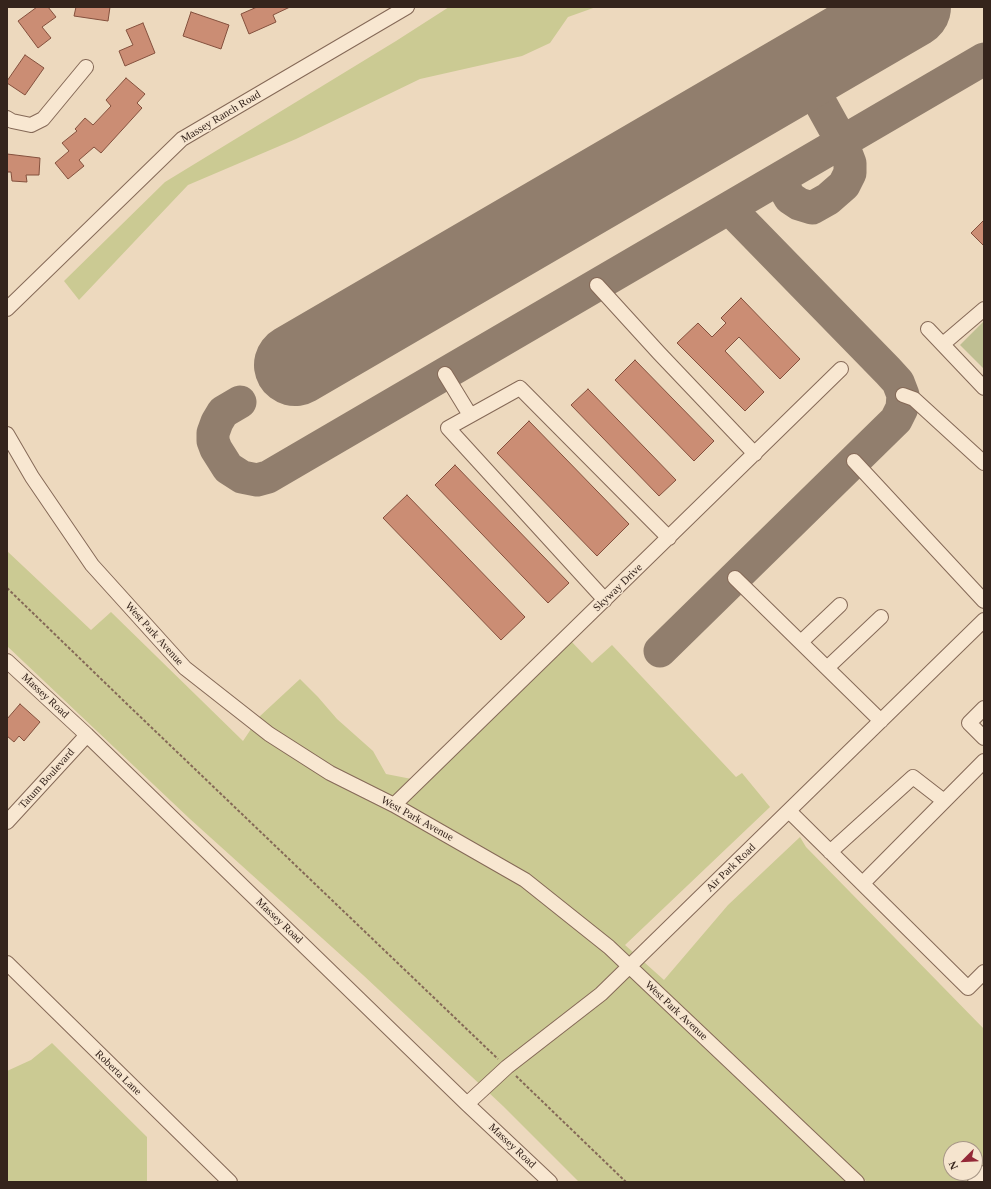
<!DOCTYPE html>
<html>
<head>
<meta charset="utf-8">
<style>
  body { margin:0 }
  #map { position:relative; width:991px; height:1189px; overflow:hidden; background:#edd9be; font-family:Georgia,serif }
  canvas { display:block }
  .frame { position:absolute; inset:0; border:8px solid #35241c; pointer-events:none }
  .north { position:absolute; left:943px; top:1141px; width:40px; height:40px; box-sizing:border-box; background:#f5e4ce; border:1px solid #a89787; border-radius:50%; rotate:246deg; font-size:11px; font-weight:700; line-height:16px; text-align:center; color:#35241c }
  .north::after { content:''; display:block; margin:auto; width:14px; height:18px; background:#942837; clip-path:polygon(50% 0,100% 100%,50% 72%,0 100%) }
</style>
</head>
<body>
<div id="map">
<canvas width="991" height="1189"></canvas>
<div class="frame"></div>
<div class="north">N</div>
</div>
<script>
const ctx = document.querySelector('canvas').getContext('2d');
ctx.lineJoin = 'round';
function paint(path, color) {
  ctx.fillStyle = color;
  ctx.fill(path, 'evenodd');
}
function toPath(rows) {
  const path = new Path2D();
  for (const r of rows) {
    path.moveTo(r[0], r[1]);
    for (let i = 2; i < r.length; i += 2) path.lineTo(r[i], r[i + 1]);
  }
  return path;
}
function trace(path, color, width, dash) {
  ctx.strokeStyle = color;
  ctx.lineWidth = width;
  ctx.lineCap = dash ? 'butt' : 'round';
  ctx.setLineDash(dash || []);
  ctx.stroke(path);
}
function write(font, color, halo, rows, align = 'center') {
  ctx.font = font + ' Georgia,serif';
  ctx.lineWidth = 3;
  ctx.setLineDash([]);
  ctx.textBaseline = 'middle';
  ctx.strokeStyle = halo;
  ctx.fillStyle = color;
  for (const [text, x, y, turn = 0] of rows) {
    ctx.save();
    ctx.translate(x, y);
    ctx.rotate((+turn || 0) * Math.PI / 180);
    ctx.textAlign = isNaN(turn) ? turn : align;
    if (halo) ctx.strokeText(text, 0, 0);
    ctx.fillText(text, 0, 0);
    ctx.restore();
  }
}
paint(toPath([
  [449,7,596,7,568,17,550,43,522,56,420,79,296,139,188,185,79,300,64,281,165,182,396,41],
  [7,551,91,630,111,612,243,741,251,729,390,811,521,885,604,952,847,1182,579,1182,503,1106,363,975,190,819,7,646],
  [569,639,592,663,612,645,736,777,742,773,770,807,625,945,664,980,728,905,800,837,806,847,984,1029,984,1182,867,1182,614,942,529,875,398,799,334,767,273,728,259,717,300,679,318,697,337,719,373,751,386,774,427,782],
  [951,1149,975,1149,975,1173,951,1173],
  [52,1043,147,1137,147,1182,7,1182,7,1071,31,1060]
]), '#cbca93');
paint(toPath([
  [984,321,984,369,960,345]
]), '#bfbf92');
trace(toPath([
  [779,179,790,198,799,204,812,208,828,199,844,185,850,173,850,163,842,142,802,70],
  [240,402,223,412,217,422,213,433,213,441,216,449,228,468,242,477,257,480,268,477,984,59],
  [660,651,896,420,902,408,903,395,898,382,888,371,729,208]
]), '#917e6d', 33);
trace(toPath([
  [295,365,910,7]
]), '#917e6d', 82);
const building = toPath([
  [37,7,48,7,56,17,42,27,51,38,38,48,18,21,37,7],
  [76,7,110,7,108,21,74,16,76,7],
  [257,7,290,7,273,15,276,22,249,34,241,14,257,7],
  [191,12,229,25,221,49,183,36,191,12],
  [143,23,155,53,125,66,119,51,133,45,126,30,143,23],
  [25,55,44,68,25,95,7,83,7,81,25,55],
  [126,78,145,94,137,103,142,108,101,153,94,147,79,160,84,166,68,179,55,163,69,151,62,143,77,131,75,129,85,118,93,125,111,106,106,100,126,78],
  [7,154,40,158,39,175,26,175,27,182,12,181,11,172,7,172,7,154],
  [984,220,984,246,971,233,984,220],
  [741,298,800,359,780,379,739,337,725,351,764,392,745,411,677,343,698,323,712,337,726,323,721,318,741,298],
  [635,360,714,441,694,461,615,380,635,360],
  [588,389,676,480,659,496,571,405,588,389],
  [529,421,629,524,597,556,497,453,529,421],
  [455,465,569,583,548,603,435,485,455,465],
  [407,495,525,617,501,640,383,518,407,495],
  [20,704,40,722,24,741,19,736,14,742,7,736,7,719,20,704]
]);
paint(building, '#cb8d74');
trace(building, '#84503d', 1);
const minor = toPath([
  [7,118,12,121,31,125,43,119,86,67],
  [597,285,659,353,755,454],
  [7,309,182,139,407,7],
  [928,329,984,388],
  [943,344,984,309],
  [445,374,470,415],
  [903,395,914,399,984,463],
  [7,434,32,477,92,565,185,668,269,734,330,773,394,805,525,880,609,947,857,1182],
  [854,461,984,601],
  [735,578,881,721],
  [605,600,448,428,520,388,669,538],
  [801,642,840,605],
  [7,661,87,735,467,1104,550,1182],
  [827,668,881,617],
  [984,708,969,723,984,738],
  [394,805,841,369],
  [789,811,968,988,984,972],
  [7,822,87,735],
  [830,852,913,777,944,801],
  [863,883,984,761],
  [7,963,230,1182],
  [467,1104,507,1067,601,994,984,620],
  [975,1182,984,1173]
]);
trace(minor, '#856957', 16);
trace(toPath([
  [7,588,128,705,498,1059],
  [516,1076,626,1182]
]), '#856957', 2, [3, 2]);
trace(minor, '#f8e7d1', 14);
write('11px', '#35241c', '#f5e4ce', [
  ["Massey Ranch Road",221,117,-31],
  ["Skyway Drive",618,588,-44],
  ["West Park Avenue",154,634,48],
  ["Massey Road",45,696,43],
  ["Tatum Boulevard",47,779,-48],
  ["West Park Avenue",417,819,29],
  ["Air Park Road",731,868,-44],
  ["Massey Road",279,921,44],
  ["West Park Avenue",676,1011,43],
  ["Roberta Lane",118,1073,44],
  ["Massey Road",512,1146,43]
]);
</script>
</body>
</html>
